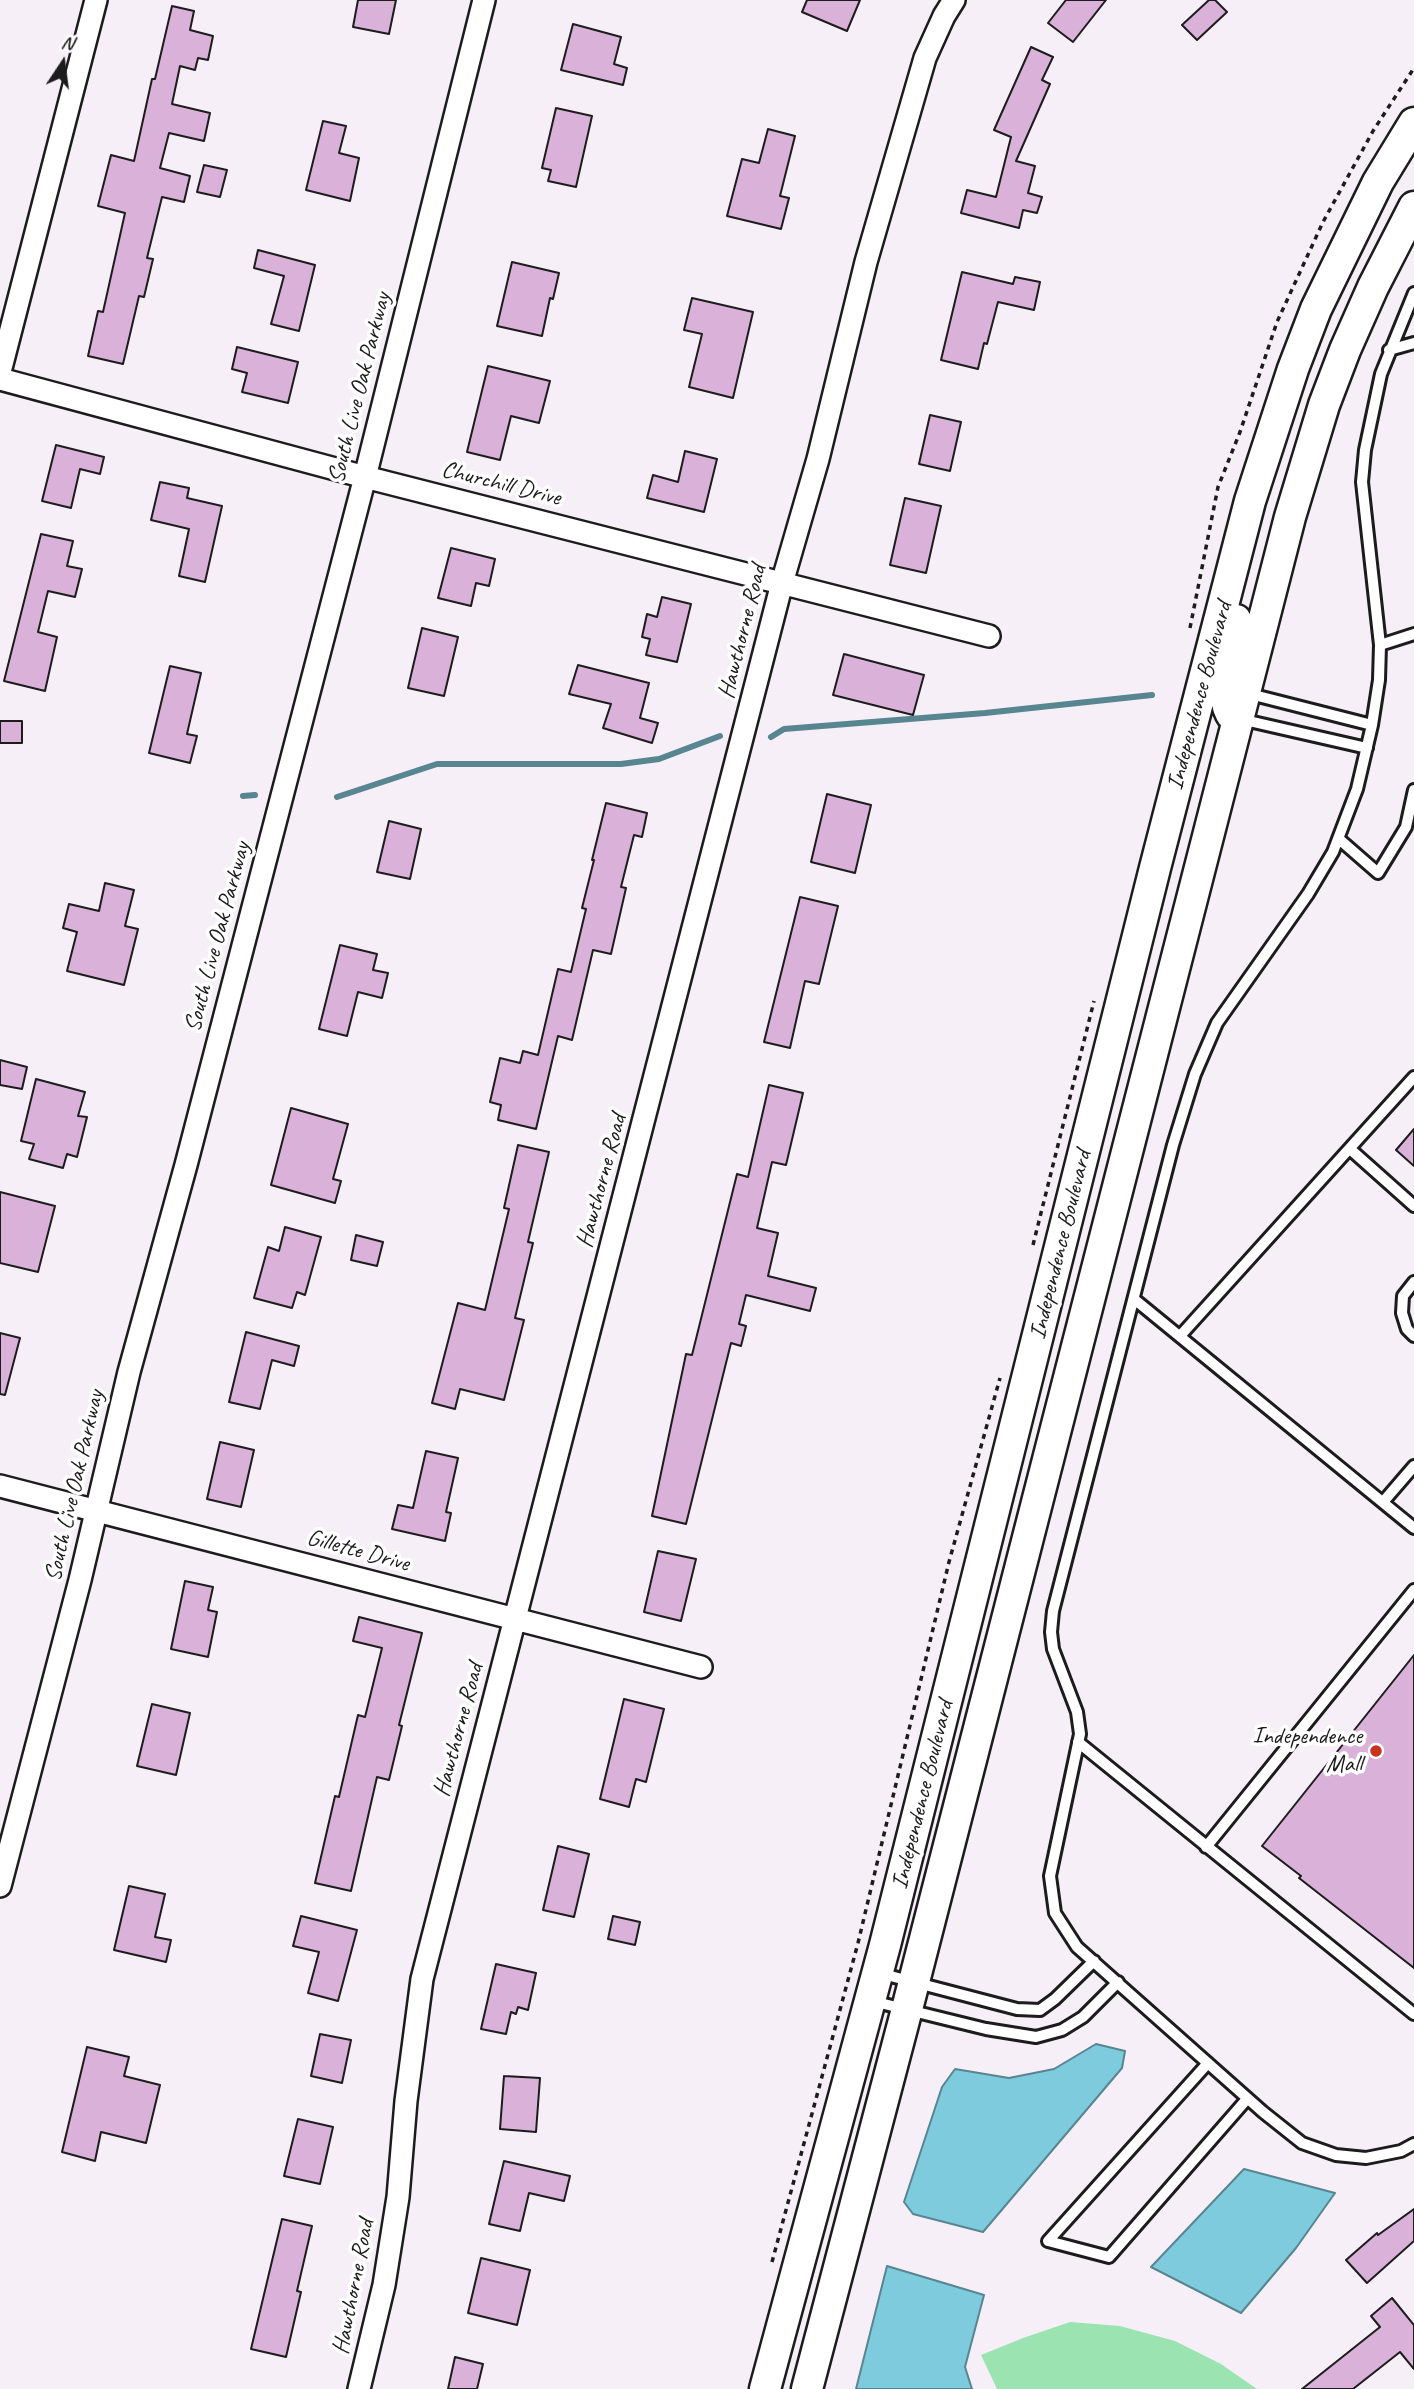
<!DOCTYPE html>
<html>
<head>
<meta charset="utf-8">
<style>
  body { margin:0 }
  #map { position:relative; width:1414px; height:2389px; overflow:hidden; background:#f7eff7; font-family:Caveat,sans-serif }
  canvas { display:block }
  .north { position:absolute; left:28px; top:28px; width:70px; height:70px; -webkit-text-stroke:5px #fff; paint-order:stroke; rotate:13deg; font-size:19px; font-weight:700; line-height:28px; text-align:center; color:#1c1c1c }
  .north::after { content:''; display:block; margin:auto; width:24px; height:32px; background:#1c1c1c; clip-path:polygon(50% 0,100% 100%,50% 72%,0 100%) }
</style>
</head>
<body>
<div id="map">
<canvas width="1414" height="2389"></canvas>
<div class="north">N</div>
</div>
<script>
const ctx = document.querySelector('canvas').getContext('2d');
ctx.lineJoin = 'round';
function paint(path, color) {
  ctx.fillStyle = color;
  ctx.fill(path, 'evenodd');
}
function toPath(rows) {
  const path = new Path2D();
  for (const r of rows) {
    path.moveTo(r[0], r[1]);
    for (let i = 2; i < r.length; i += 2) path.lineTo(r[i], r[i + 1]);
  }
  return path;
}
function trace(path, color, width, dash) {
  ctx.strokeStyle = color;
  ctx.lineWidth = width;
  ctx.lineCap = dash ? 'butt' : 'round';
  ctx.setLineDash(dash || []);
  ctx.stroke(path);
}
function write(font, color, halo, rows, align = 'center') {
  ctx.font = font + ' Caveat,sans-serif';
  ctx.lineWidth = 7;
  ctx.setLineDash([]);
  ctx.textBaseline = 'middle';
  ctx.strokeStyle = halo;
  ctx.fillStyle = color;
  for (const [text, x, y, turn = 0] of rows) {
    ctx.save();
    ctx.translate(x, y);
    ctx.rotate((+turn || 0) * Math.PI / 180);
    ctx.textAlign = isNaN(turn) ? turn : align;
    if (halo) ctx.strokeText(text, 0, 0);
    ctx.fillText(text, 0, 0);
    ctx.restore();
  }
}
paint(toPath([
  [1070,2322,1120,2326,1175,2341,1221,2364,1257,2389,997,2389,981,2355,1023,2338]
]), '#9be4b2');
const water = toPath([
  [1096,2044,1125,2051,1122,2068,983,2232,913,2214,904,2202,942,2087,955,2069,1009,2078,1054,2069,1096,2044],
  [1244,2169,1335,2193,1296,2248,1241,2313,1151,2267,1244,2169],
  [887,2266,984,2295,965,2367,972,2389,856,2389,887,2266]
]);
paint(water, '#7ecbde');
trace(water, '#578590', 2);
trace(toPath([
  [771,737,784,729,985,713,1152,695],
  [243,796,255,795],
  [337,797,437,764,621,764,659,759,720,736]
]), '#578590', 6);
const building = toPath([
  [358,0,396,0,389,34,353,27,358,0],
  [807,0,860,0,847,31,802,12,807,0],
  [1066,0,1106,0,1073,42,1048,23,1066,0],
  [1209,0,1215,0,1227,12,1197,40,1182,25,1209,0],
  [172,6,194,11,190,30,213,36,208,60,198,58,195,70,180,66,172,104,210,113,204,141,169,133,160,168,190,176,184,202,162,197,147,258,153,259,144,297,139,296,123,364,88,356,98,311,103,312,125,213,98,206,111,155,134,161,152,79,155,79,172,6],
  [573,24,621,37,614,64,627,68,623,85,561,70,573,24],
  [1031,47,1053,57,1042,80,1050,84,1016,161,1035,166,1028,193,1042,197,1037,213,1023,210,1019,228,961,213,967,190,996,197,1011,137,994,130,1031,47],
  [556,108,592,116,576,187,548,181,551,170,542,168,556,108],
  [323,121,346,126,339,153,359,158,350,201,306,190,323,121],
  [768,129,795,136,780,196,789,198,781,229,727,216,742,159,759,163,768,129],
  [204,165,227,170,220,197,197,192,204,165],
  [258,250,315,265,299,331,271,324,284,276,254,268,258,250],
  [512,262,559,273,553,299,550,298,542,336,497,326,512,262],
  [962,272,1013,284,1015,277,1040,282,1034,310,998,302,987,344,984,343,978,369,941,360,962,272],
  [692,298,753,312,733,398,689,387,702,334,684,330,692,298],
  [237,347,298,362,288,403,242,392,247,373,232,369,237,347],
  [488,366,550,381,539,423,511,416,500,460,467,452,488,366],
  [930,415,961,422,950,471,919,464,930,415],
  [56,445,104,457,100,474,80,469,71,508,42,501,56,445],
  [685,451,717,459,704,512,647,498,653,475,678,482,685,451],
  [160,482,189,488,187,498,222,506,205,582,179,576,189,529,151,520,160,482],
  [905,498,941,506,926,573,890,565,905,498],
  [41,534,73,541,67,566,82,569,75,597,48,591,38,632,57,637,45,691,4,681,41,534],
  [451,548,495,559,489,586,476,583,471,606,438,598,451,548],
  [662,597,691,604,677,662,646,655,650,639,642,637,647,614,657,617,662,597],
  [422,628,458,637,444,696,408,688,422,628],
  [844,654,924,675,913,715,833,695,844,654],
  [578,665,649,683,640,718,658,723,652,743,603,728,611,704,569,694,578,665],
  [170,666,201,673,187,734,197,736,190,763,149,753,170,666],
  [0,721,22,721,22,743,0,743,0,721],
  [827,794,871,805,855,873,811,862,827,794],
  [606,803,647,813,642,837,634,835,621,887,626,888,611,954,593,950,572,1040,558,1036,536,1129,498,1120,501,1105,490,1102,500,1058,520,1063,523,1051,538,1055,558,969,571,972,586,909,582,908,594,860,592,860,606,803],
  [389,821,421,829,410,879,377,872,389,821],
  [105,883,134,890,125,926,138,929,124,985,67,971,77,932,63,928,69,904,99,911,105,883],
  [800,897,838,906,819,984,805,981,790,1048,764,1042,800,897],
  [340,945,377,954,373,970,388,973,382,998,358,992,347,1036,319,1029,340,945],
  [0,1060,27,1067,22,1089,0,1085,0,1060],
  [36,1079,85,1092,78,1116,87,1117,77,1157,67,1154,63,1168,29,1159,34,1144,21,1141,36,1079],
  [769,1085,803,1093,786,1165,772,1162,757,1228,778,1233,768,1276,816,1288,810,1311,746,1295,739,1324,746,1326,741,1346,731,1343,686,1524,652,1516,686,1354,692,1355,737,1174,748,1177,769,1085],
  [291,1108,348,1124,333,1179,341,1181,335,1203,271,1185,291,1108],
  [1414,1129,1414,1166,1396,1150,1414,1129],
  [518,1145,549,1152,528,1242,533,1243,515,1318,524,1320,504,1400,460,1389,455,1409,432,1403,458,1303,485,1310,509,1209,504,1208,518,1145],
  [0,1192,55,1206,38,1272,0,1263,0,1192],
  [285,1227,321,1237,305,1295,297,1292,292,1308,254,1298,268,1247,279,1251,285,1227],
  [356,1235,383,1242,377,1266,351,1260,356,1235],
  [246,1332,299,1346,294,1366,272,1360,260,1409,229,1402,246,1332],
  [0,1333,20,1338,5,1395,0,1394,0,1333],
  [220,1442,254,1450,241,1507,207,1499,220,1442],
  [426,1451,458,1458,446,1512,451,1513,445,1541,392,1529,398,1505,413,1508,426,1451],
  [658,1551,696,1559,681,1621,644,1612,658,1551],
  [185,1581,213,1587,208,1610,217,1612,208,1657,171,1649,185,1581],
  [359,1617,422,1633,399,1725,402,1726,389,1780,377,1777,351,1891,315,1883,335,1796,339,1797,358,1715,365,1717,382,1648,353,1641,359,1617],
  [1414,1655,1414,1968,1299,1878,1301,1876,1262,1846,1414,1655],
  [624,1699,664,1709,646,1782,636,1779,629,1807,600,1799,624,1699],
  [152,1704,190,1713,176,1775,137,1766,152,1704],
  [558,1846,589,1854,574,1917,543,1910,558,1846],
  [129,1886,165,1894,155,1937,171,1940,166,1962,114,1950,129,1886],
  [301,1916,357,1930,338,2001,308,1993,319,1952,293,1946,301,1916],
  [613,1916,640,1922,635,1945,608,1939,613,1916],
  [496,1964,536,1973,528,2010,518,2007,516,2014,511,2012,506,2034,481,2029,496,1964],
  [320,2034,351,2040,342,2083,311,2076,320,2034],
  [87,2047,129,2057,124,2076,160,2085,146,2143,101,2132,95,2161,62,2152,87,2047],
  [504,2076,540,2078,536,2132,500,2129,504,2076],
  [298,2119,333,2127,320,2184,284,2176,298,2119],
  [504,2161,570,2176,564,2201,529,2193,520,2231,489,2224,504,2161],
  [1414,2209,1414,2241,1367,2283,1346,2260,1377,2233,1378,2235,1414,2209],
  [282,2219,312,2226,297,2291,301,2292,286,2357,251,2349,282,2219],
  [481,2258,530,2270,517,2325,468,2313,481,2258],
  [1392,2298,1414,2325,1414,2369,1400,2352,1353,2389,1302,2389,1380,2327,1371,2316,1392,2298],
  [455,2357,483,2364,477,2389,448,2389,455,2357]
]);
paint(building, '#d9b1d9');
trace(building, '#1c1c1c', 2);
const lane = toPath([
  [1414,293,1381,374,1365,450,1362,482,1380,645,1379,680,1372,725,1357,789,1333,852,1308,894,1217,1023,1195,1074,1173,1145,1053,1611,1051,1632,1053,1649,1077,1712,1080,1734,1050,1876,1055,1913,1077,1947,1263,2112,1302,2143,1336,2155,1366,2158,1401,2151,1414,2144],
  [1389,350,1414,343],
  [1380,645,1414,634],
  [1246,693,1372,725],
  [1240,719,1367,748],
  [1339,839,1378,873,1406,827,1414,790],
  [1350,1149,1414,1206],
  [1414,1282,1403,1296,1402,1313,1407,1329,1414,1336],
  [1134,1299,1414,1528],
  [1180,1336,1414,1077],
  [1383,1502,1414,1466],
  [1078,1742,1414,2014],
  [1206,1847,1414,1590],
  [879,1973,1017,2009,1040,2010,1055,1999,1094,1961],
  [872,2001,986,2029,1036,2037,1062,2030,1083,2017,1118,1982],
  [1208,2063,1048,2241,1109,2257,1247,2099]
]);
const street = toPath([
  [0,372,96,0],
  [0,379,365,477,989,636],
  [0,1486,701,1667],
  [0,1886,80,1580,129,1372,186,1165,365,477,484,0],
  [359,2389,384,2285,398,2197,406,2101,422,1979,782,583,818,459,866,262,925,58,944,16,954,0]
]);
const secondary = toPath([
  [1236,620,1230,668,1224,689,1228,707,1231,714,1239,719],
  [765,2389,885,1945,1155,868,1250,501,1293,369,1316,309,1378,182,1414,123],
  [807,2389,907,2009,1290,517,1324,405,1345,350,1373,287,1414,207]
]);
trace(lane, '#1c1c1c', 16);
trace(street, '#1c1c1c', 26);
trace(secondary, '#1c1c1c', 35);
trace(toPath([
  [1190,628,1218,487,1240,432,1277,322,1323,222,1373,131,1414,68],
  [1033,1245,1094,1001],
  [772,2262,858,1943,949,1562,1000,1378]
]), '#1c1c1c', 3.5, [5, 5]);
trace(lane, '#fff', 10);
trace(street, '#fff', 21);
trace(secondary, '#fff', 30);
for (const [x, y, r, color] of [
  [1376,1751,7,"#c8321e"]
]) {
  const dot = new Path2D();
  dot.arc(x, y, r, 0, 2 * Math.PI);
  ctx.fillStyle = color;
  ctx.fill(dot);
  trace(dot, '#fff', 2.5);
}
write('24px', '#1c1c1c', '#fff', [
  ["South Live Oak Parkway",360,388,-76],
  ["Churchill Drive",501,484,14],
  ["Hawthorne Road",743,632,-76],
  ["Independence Boulevard",1200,696,-75],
  ["South Live Oak Parkway",218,937,-75],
  ["Hawthorne Road",602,1181,-75],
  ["Independence Boulevard",1061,1245,-76],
  ["South Live Oak Parkway",75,1486,-77],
  ["Gillette Drive",358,1551,15],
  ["Hawthorne Road",459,1730,-75],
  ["Independence Boulevard",923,1795,-76],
  ["Hawthorne Road",354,2287,-79]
]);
write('24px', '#1c1c1c', '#fff', [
  ["Independence",1362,1737],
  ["Mall",1362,1765]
], 'right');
</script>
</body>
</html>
